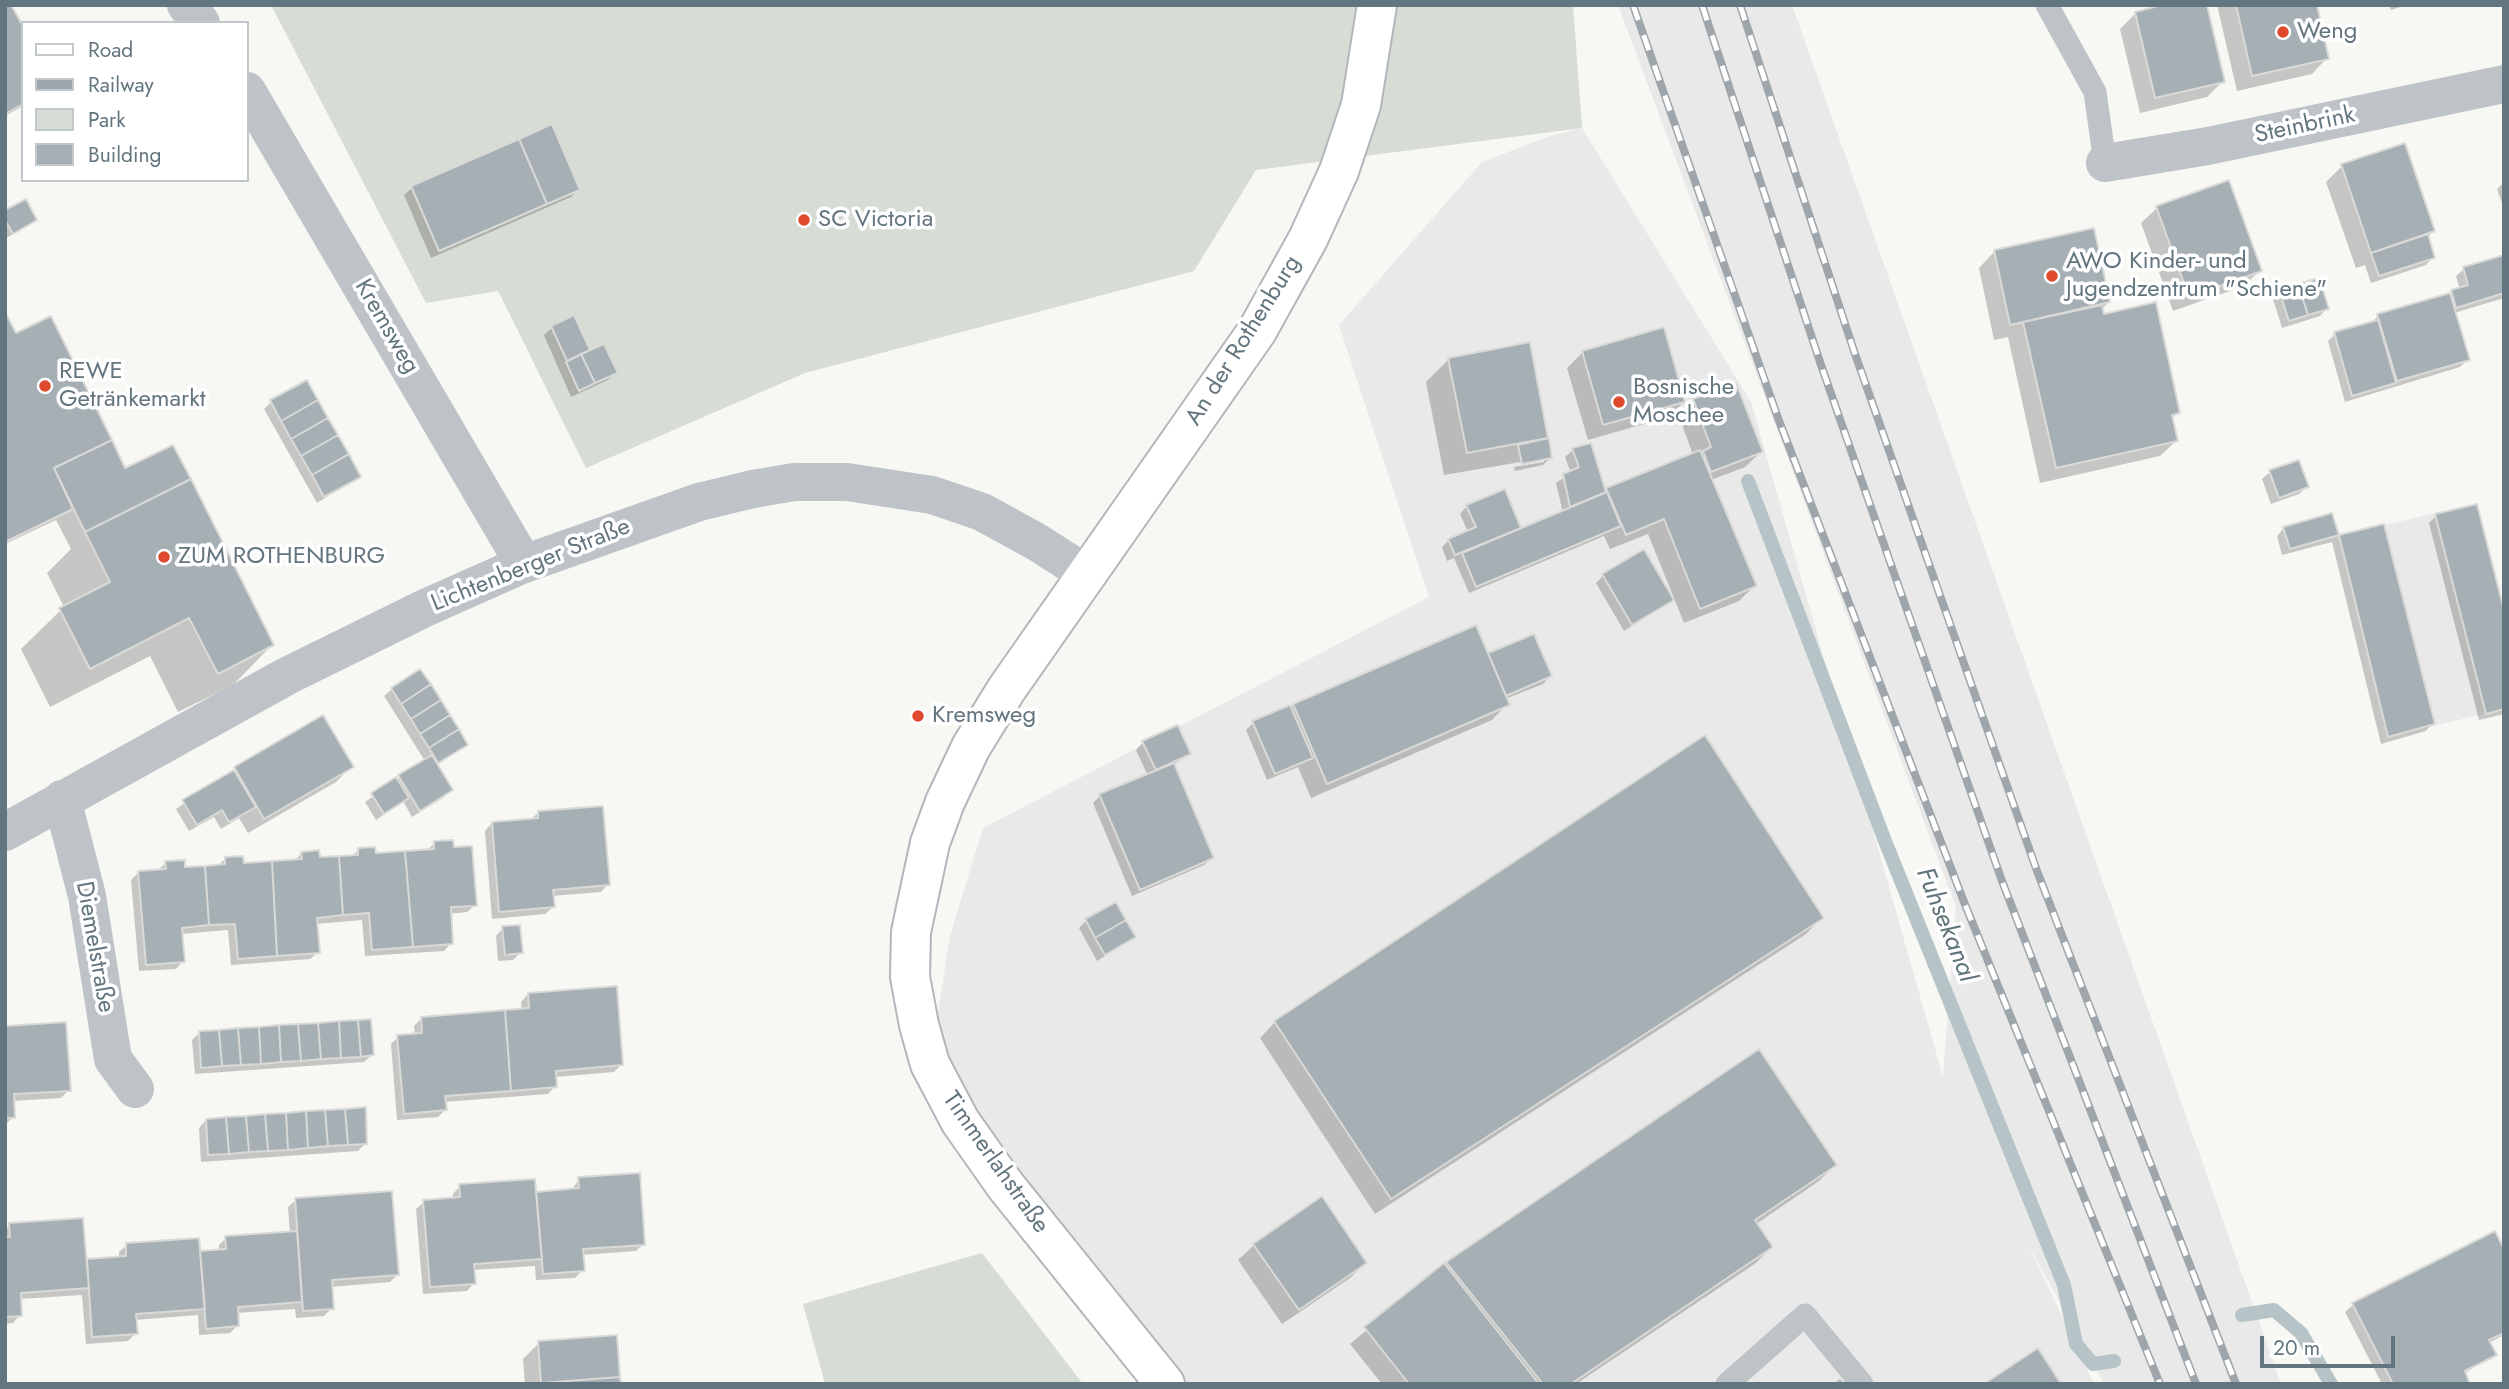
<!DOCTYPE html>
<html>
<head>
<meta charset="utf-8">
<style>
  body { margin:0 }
  #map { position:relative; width:2509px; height:1389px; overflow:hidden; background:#f7f7f4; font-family:Jost,sans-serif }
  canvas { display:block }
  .frame { position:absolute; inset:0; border:7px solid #63757f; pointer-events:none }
  .legend { position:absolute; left:21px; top:21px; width:228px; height:161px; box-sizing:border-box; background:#fff; border:2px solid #c1c8cc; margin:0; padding:9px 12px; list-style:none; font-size:21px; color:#63757f }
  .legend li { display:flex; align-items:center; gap:14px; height:35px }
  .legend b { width:35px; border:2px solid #c1c8cc }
  .scale { position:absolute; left:2260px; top:1336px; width:135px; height:32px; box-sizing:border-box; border:4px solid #63757f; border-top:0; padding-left:9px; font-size:21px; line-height:24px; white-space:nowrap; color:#63757f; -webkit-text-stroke:5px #fff; paint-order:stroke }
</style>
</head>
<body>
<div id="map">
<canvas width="2509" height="1389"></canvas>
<div class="frame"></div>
<ul class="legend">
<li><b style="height:9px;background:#fff"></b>Road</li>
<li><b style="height:9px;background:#9ea6ab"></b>Railway</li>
<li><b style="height:19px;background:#d7dcd4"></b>Park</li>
<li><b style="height:19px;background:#a5afb4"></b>Building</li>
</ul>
<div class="scale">20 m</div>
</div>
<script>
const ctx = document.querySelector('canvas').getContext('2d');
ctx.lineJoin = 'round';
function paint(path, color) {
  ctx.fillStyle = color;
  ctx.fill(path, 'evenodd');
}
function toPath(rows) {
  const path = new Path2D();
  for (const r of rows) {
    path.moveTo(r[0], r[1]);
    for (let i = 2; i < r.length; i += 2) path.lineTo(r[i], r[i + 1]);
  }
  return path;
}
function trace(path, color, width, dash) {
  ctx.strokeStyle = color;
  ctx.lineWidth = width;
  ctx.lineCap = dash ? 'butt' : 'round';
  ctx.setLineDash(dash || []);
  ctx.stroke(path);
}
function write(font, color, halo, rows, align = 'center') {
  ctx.font = font + ' Jost,sans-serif';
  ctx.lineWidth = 7;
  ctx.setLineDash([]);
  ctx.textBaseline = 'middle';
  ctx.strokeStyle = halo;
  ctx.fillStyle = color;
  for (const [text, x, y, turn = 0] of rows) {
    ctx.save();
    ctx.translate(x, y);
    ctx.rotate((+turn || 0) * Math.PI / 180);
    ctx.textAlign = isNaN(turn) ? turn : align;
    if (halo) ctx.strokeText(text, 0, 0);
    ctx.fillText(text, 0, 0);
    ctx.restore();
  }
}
paint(toPath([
  [1618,5,1792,5,2281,1384,2104,1384,2026,1240,2094,1384,1165,1384,930,1064,950,936,983,828,1429,597,1339,325,1482,162,1550,136,1582,128,1751,402,1943,1077,1956,907],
  [2477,504,2504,610,2504,709,2388,737,2339,535]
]), '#e8e9e8');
paint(toPath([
  [271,5,1573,5,1582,128,1256,170,1194,271,805,373,586,468,498,291,426,303],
  [982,1253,1083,1384,825,1384,803,1304]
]), '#d7dcd4');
paint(toPath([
  [5,5,23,29,23,106,5,116],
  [2217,5,2315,5,2327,58,2312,74,2237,91],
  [2389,5,2407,5,2391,10],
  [2136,13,2223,81,2207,97,2140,113,2120,29],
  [2342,166,2433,231,2427,238,2433,257,2426,265,2371,283,2365,265,2356,268,2326,182],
  [2504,182,2504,209,2497,189],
  [412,188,578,190,571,197,431,258,404,195],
  [2157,208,2260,270,2244,286,2173,311,2141,223],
  [5,212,35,220,5,239],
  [2092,230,2109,302,2101,310,2102,316,2178,412,2171,420,2176,441,2160,456,2040,483,2008,337,1994,340,1979,268,1994,252],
  [2504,256,2504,298,2454,313,2468,359,2460,367,2345,402,2328,341,2335,334,2370,324,2378,316,2450,295,2460,290,2456,276,2464,269],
  [2280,292,2327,308,2320,316,2282,328,2273,299],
  [5,316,15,335,272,645,233,685,178,712,150,656,50,707,21,649,64,607,47,573,71,549,56,520,5,544],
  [574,317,590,352,616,372,608,380,571,397,544,335,552,328],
  [1583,352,1684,402,1668,417,1588,440,1567,368],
  [1449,359,1546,437,1542,442,1550,458,1543,465,1515,471,1514,467,1544,462,1544,458,1444,475,1426,382],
  [1694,401,1761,452,1745,467,1711,480,1754,586,1739,601,1684,623,1648,534,1610,549,1604,536,1469,593,1454,558,1447,561,1442,547,1449,540,1468,532,1460,514,1467,506,1504,491,1521,530,1563,513,1556,483,1571,473,1565,457,1573,450,1589,445,1606,490,1693,455,1679,416],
  [271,402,359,476,317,503,264,409],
  [2270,472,2307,487,2299,494,2271,504,2262,479],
  [2331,515,2338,537,2383,526,2433,723,2426,731,2381,744,2332,542,2282,555,2277,536,2284,528],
  [2436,516,2504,617,2504,714,2479,720,2429,523],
  [1603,576,1672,600,1624,631,1596,583],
  [1489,654,1550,676,1543,684,1505,699,1507,704,1492,720,1311,798,1298,767,1267,780,1246,730,1253,723,1294,705],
  [392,689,466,744,436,766,451,790,443,798,412,817,403,801,376,820,365,802,425,761,384,696],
  [1143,742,1189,754,1173,765,1212,858,1204,865,1132,896,1093,803,1100,796,1148,776,1136,750],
  [352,766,336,782,248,833,239,818,221,829,214,817,189,831,176,809,235,768],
  [539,812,608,884,601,892,552,896,553,907,545,914,492,919,485,831,492,823,530,820],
  [435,843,475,905,467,912,449,914,451,943,444,951,365,956,362,920,315,924,318,952,310,959,231,965,228,930,181,934,183,961,176,969,139,971,131,880,139,872,157,871,166,863,184,869,217,867,225,859,242,865,294,861,302,853,318,859,352,857,358,850,375,855,426,851],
  [1821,918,1806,934,1375,1214,1260,1038,1275,1022],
  [1086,921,1134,937,1097,961,1079,928],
  [503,928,521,952,513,960,498,961,496,936],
  [528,994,621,1065,614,1072,555,1077,555,1086,548,1094,444,1102,445,1110,438,1117,397,1120,391,1044,398,1037,415,1035,414,1026,422,1018,522,1011,521,1002],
  [5,1028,69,1090,61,1098,12,1101,13,1117,6,1124],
  [199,1033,372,1055,364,1062,195,1074,192,1040],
  [1758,1052,1835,1165,1819,1181,1756,1224,1771,1247,1756,1263,1576,1384,1382,1384,1350,1344,1447,1263],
  [206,1120,366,1143,358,1151,201,1162,199,1128],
  [579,1179,643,1244,636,1251,582,1255,583,1270,575,1278,536,1280,535,1266,473,1270,474,1283,467,1291,423,1294,416,1209,424,1202,453,1200,453,1194,460,1186,534,1194,572,1190],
  [296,1200,397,1275,390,1282,330,1287,332,1308,324,1316,296,1318,295,1309,236,1313,237,1326,230,1333,199,1335,198,1315,135,1320,136,1333,128,1341,86,1344,82,1295,19,1299,20,1315,13,1323,5,1324,5,1230,10,1225,85,1260,119,1258,119,1252,127,1245,199,1253,219,1252,219,1245,226,1238,290,1233,288,1207],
  [2494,1233,2504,1292,2504,1335,2489,1343,2494,1354,2464,1374,2467,1384,2382,1384,2345,1312,2353,1305],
  [1254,1245,1365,1263,1350,1278,1282,1324,1238,1260],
  [539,1343,619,1384,525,1384,523,1359],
  [1840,1379,1845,1384,1833,1384]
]), '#0003');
trace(toPath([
  [1748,481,1885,841,2064,1285,2076,1344,2093,1364,2114,1361],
  [2242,1315,2274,1310,2301,1333,2331,1384]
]), '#b6c4c7', 14);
const building = toPath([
  [5,5,11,5,23,26,23,104,5,114,5,5],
  [2162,5,2207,5,2225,82,2155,98,2135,12,2162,5],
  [2236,5,2317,5,2329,59,2252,76,2236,5],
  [552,124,580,190,547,204,519,139,552,124],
  [519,139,547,204,439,251,411,186,519,139],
  [2405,143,2435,231,2371,253,2341,164,2405,143],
  [2229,180,2262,271,2189,297,2156,206,2229,180],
  [26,199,37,220,13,234,5,220,5,210,26,199],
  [2094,228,2110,302,2010,325,1994,250,2094,228],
  [2428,234,2435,258,2379,276,2371,253,2428,234],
  [2504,255,2504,293,2456,308,2451,290,2468,285,2463,267,2504,255],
  [2319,278,2329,309,2308,315,2298,284,2319,278],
  [2298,284,2308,315,2289,321,2279,290,2298,284],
  [2450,293,2470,360,2397,381,2377,314,2450,293],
  [2156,302,2180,413,2172,415,2178,441,2056,468,2023,322,2102,305,2104,314,2156,302],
  [5,312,16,333,51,316,112,440,54,468,73,509,5,542,5,312],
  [574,315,590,350,567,361,551,326,574,315],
  [2378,320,2396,383,2352,396,2334,332,2378,320],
  [1664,327,1685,402,1603,425,1582,351,1664,327],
  [1530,342,1548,438,1467,453,1448,358,1530,342],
  [604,344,618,373,595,383,581,354,604,344],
  [581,354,595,383,579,391,566,362,581,354],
  [307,380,318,400,281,421,270,400,307,380],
  [1736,383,1763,452,1711,472,1703,451,1711,447,1693,399,1736,383],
  [318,400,328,418,291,439,281,421,318,400],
  [328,418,338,435,301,456,291,439,328,418],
  [338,435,349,454,312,475,301,456,338,435],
  [1549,438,1552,458,1522,464,1518,445,1549,438],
  [112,440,125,468,173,445,191,479,85,532,54,468,112,440],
  [1591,443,1606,492,1570,507,1563,474,1579,467,1572,448,1591,443],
  [1700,450,1757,586,1700,609,1664,519,1626,535,1606,488,1700,450],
  [349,454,361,477,324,497,312,475,349,454],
  [2299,460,2309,487,2279,498,2269,470,2299,460],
  [191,479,274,645,218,674,189,618,90,669,59,608,110,582,85,532,191,479],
  [1505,489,1521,528,1455,555,1448,539,1476,527,1466,505,1505,489],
  [1607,492,1621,526,1476,587,1462,553,1607,492],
  [2477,504,2504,610,2504,709,2486,714,2435,514,2477,504],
  [2332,513,2339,535,2290,549,2283,527,2332,513],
  [2384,524,2435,724,2388,737,2339,535,2384,524],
  [1644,549,1674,600,1632,625,1602,574,1644,549],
  [1476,625,1510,705,1327,784,1293,704,1476,625],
  [1534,634,1552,676,1506,696,1488,653,1534,634],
  [420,669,431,684,401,704,391,688,420,669],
  [431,684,441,700,411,719,401,704,431,684],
  [441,700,450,715,420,734,411,719,441,700],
  [1290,705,1313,758,1275,774,1252,721,1290,705],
  [323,715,354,767,264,819,234,767,323,715],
  [450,715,459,729,429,748,420,734,450,715],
  [1178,725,1191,754,1156,770,1142,741,1178,725],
  [459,729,468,745,438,763,429,748,459,729],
  [1705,735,1824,918,1391,1199,1274,1021,1705,735],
  [432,755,453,790,420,811,398,775,432,755],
  [1174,763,1214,858,1140,890,1099,794,1174,763],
  [234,770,256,807,229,822,222,810,197,825,182,800,234,770],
  [396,777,409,798,384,814,371,793,396,777],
  [603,806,610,885,553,890,555,907,499,912,492,822,538,818,538,811,603,806],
  [453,840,454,847,472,846,477,906,451,907,453,944,413,947,405,851,434,849,434,841,453,840],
  [375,847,376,853,405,851,413,947,372,950,369,913,343,915,339,856,358,855,358,848,375,847],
  [319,850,320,857,339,856,343,915,317,918,320,953,277,956,272,861,302,859,301,852,319,850],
  [243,856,244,863,272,861,277,956,238,959,235,924,209,925,205,866,225,864,225,857,243,856],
  [185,860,185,867,205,866,209,925,182,928,185,962,146,965,138,871,166,869,165,861,185,860],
  [1116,902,1126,920,1095,938,1085,919,1116,902],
  [1126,920,1136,937,1105,955,1095,938,1126,920],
  [520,925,523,953,505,955,502,926,520,925],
  [617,986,623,1065,556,1071,557,1087,511,1091,505,1010,529,1008,528,993,617,986],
  [505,1010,511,1091,445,1096,447,1110,404,1114,397,1035,422,1033,421,1017,505,1010],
  [371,1019,374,1055,361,1057,358,1020,371,1019],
  [358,1020,361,1057,341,1058,339,1021,358,1020],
  [339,1021,341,1058,321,1059,318,1023,339,1021],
  [66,1022,71,1091,14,1094,15,1118,5,1118,5,1026,66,1022],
  [318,1023,321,1059,301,1061,298,1024,318,1023],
  [298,1024,301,1061,281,1062,279,1025,298,1024],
  [279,1025,281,1062,261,1064,259,1027,279,1025],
  [259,1027,261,1064,241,1065,238,1028,259,1027],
  [238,1028,241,1065,222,1066,219,1030,238,1028],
  [219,1030,222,1066,201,1068,199,1031,219,1030],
  [1759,1049,1837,1165,1755,1220,1773,1247,1571,1384,1543,1384,1446,1262,1759,1049],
  [366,1107,367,1144,348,1145,345,1109,366,1107],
  [345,1109,348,1145,328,1146,325,1110,345,1109],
  [325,1110,328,1146,308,1148,306,1111,325,1110],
  [306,1111,308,1148,288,1150,286,1113,306,1111],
  [286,1113,288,1150,268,1151,265,1114,286,1113],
  [265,1114,268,1151,249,1152,246,1116,265,1114],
  [246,1116,249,1152,229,1154,226,1117,246,1116],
  [226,1117,229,1154,208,1155,206,1119,226,1117],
  [640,1173,645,1245,583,1249,585,1271,543,1274,536,1192,579,1188,578,1177,640,1173],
  [535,1179,542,1259,474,1264,476,1284,430,1287,423,1200,460,1197,459,1184,535,1179],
  [392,1191,399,1275,332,1280,334,1309,303,1311,295,1198,392,1191],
  [1322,1196,1367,1263,1299,1310,1253,1244,1322,1196],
  [83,1218,89,1288,21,1293,22,1316,5,1317,5,1237,10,1237,9,1223,83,1218],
  [297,1231,302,1302,238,1307,239,1326,206,1329,200,1251,226,1249,225,1236,297,1231],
  [2495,1231,2504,1249,2504,1333,2489,1340,2497,1355,2465,1371,2470,1384,2393,1384,2352,1303,2495,1231],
  [199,1238,205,1309,136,1314,138,1334,92,1337,87,1259,126,1256,126,1243,199,1238],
  [1444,1263,1539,1384,1409,1384,1364,1327,1444,1263],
  [617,1335,620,1377,541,1383,538,1341,617,1335],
  [2038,1348,2061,1384,1984,1384,2038,1348],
  [620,1377,621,1384,541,1383,620,1377]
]);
paint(building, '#a5afb4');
trace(building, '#d9d9d7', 2);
const secondary = toPath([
  [1165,1384,1005,1185,960,1121,930,1064,919,1025,910,977,911,932,930,843,945,802,971,747,1006,690,1257,331,1308,239,1339,171,1361,105,1377,5]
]);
trace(secondary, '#b1b7bb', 42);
trace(toPath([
  [2047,5,2095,92,2105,163],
  [1727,1384,1805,1315,1862,1384]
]), '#bec3c7', 23);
trace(toPath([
  [186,5,201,23],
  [247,91,524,564],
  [2105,163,2208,146,2504,84],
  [62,799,87,896,113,1059,135,1089]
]), '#bec3c7', 38);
trace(toPath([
  [5,832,287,676,425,608,524,564,699,502,753,489,794,482,847,482,932,495,982,512,1035,541,1087,574]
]), '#bec3c7', 38);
trace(secondary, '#fff', 38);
const rail = toPath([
  [1633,5,1778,418,1964,902,2160,1384],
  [1702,5,1821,365,2002,881,2196,1384],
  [1740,5,1854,351,2037,871,2236,1384]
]);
trace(rail, '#9ea6ab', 8);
trace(rail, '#fff', 5, [16]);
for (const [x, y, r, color] of [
  [2283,32,7,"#df492d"],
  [804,220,7,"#df492d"],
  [2052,276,7,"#df492d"],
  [45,386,7,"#df492d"],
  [1619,402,7,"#df492d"],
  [164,557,7,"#df492d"],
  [918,716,7,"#df492d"]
]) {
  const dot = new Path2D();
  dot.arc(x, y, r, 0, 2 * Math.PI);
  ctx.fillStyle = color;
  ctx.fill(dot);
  trace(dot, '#fff', 2.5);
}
write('24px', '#63757f', '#fff', [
  ["Weng",2297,32],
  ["SC Victoria",818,220],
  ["AWO Kinder- und",2066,262],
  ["Jugendzentrum \"Schiene\"",2066,290],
  ["REWE",59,372],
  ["Getränkemarkt",59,400],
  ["Bosnische",1633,388],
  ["Moschee",1633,416],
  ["ZUM ROTHENBURG",178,557],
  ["Kremsweg",932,716]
], 'left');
write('24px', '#63757f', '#fff', [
  ["Steinbrink",2305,126,-12],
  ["Kremsweg",386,327,60],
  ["An der Rothenburg",1244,341,-58],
  ["Lichtenberger Straße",531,566,-22],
  ["Diemelstraße",94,947,80],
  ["Timmerlahstraße",995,1163,55]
]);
write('italic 26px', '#5e7479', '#fff', [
  ["Fuhsekanal",1945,925,68]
]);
</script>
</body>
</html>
